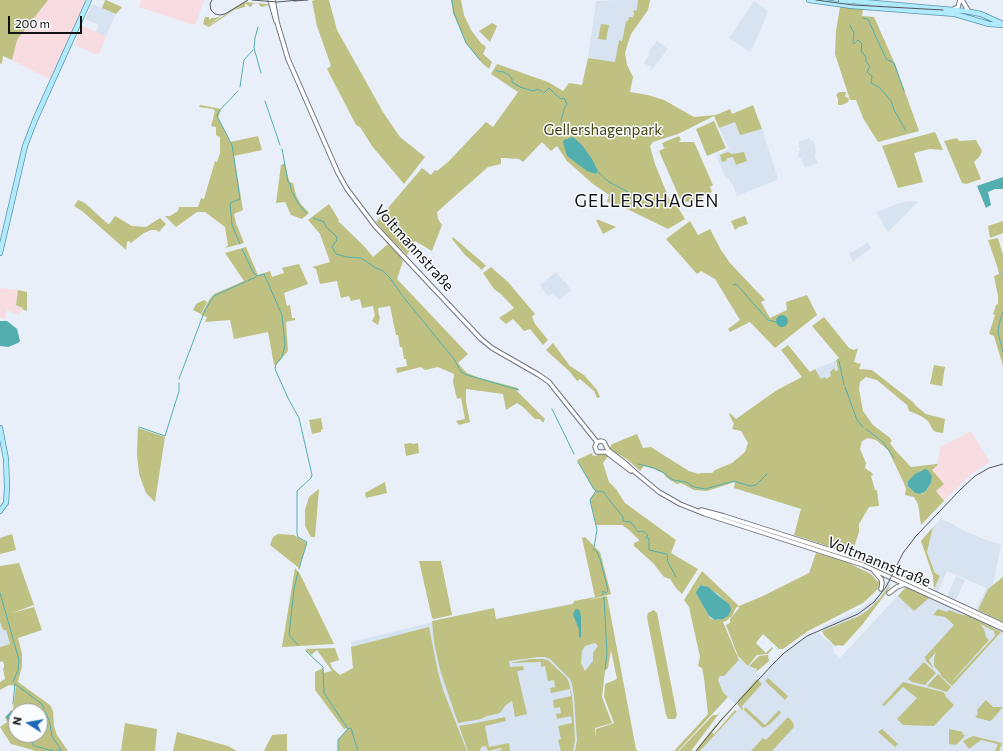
<!DOCTYPE html>
<html>
<head>
<meta charset="utf-8">
<style>
  body { margin:0 }
  #map { position:relative; width:1003px; height:751px; overflow:hidden; background:#e8eff9; font-family:Commissioner,sans-serif }
  canvas { display:block }
  .north { position:absolute; left:8px; top:703px; width:40px; height:40px; box-sizing:border-box; background:#fafcfe; border:1px solid #9c9ea1; border-radius:50%; rotate:281deg; font-size:11px; font-weight:700; line-height:16px; text-align:center; color:#101215 }
  .north::after { content:''; display:block; margin:auto; width:14px; height:18px; background:#1b68b7; clip-path:polygon(50% 0,100% 100%,50% 72%,0 100%) }
  .scale { position:absolute; left:8px; top:16px; width:74px; height:18px; box-sizing:border-box; border:2px solid #101215; border-top:0; padding-left:5px; font-size:12px; line-height:14px; white-space:nowrap; color:#101215; -webkit-text-stroke:3px #fafcfe; paint-order:stroke }
</style>
</head>
<body>
<div id="map">
<canvas width="1003" height="751"></canvas>
<div class="north">N</div>
<div class="scale">200 m</div>
</div>
<script>
const ctx = document.querySelector('canvas').getContext('2d');
ctx.lineJoin = 'round';
function paint(path, color) {
  ctx.fillStyle = color;
  ctx.fill(path, 'evenodd');
}
function toPath(rows) {
  const path = new Path2D();
  for (const r of rows) {
    if (r.length === 3) {
      path.moveTo(r[0] + r[2], r[1]);
      path.arc(r[0], r[1], r[2], 0, 2 * Math.PI);
      continue;
    }
    path.moveTo(r[0], r[1]);
    for (let i = 2; i < r.length; i += 2) path.lineTo(r[i], r[i + 1]);
  }
  return path;
}
function trace(path, color, width, dash) {
  ctx.strokeStyle = color;
  ctx.lineWidth = width;
  ctx.lineCap = dash ? 'butt' : 'round';
  ctx.setLineDash(dash || []);
  ctx.stroke(path);
}
function write(font, color, halo, rows, align = 'center') {
  ctx.font = font + ' Commissioner,sans-serif';
  ctx.lineWidth = 3;
  ctx.setLineDash([]);
  ctx.textBaseline = 'middle';
  ctx.strokeStyle = halo;
  ctx.fillStyle = color;
  for (const [text, x, y, turn = 0] of rows) {
    ctx.save();
    ctx.translate(x, y);
    ctx.rotate((+turn || 0) * Math.PI / 180);
    ctx.textAlign = isNaN(turn) ? turn : align;
    if (halo) ctx.strokeText(text, 0, 0);
    ctx.fillText(text, 0, 0);
    ctx.restore();
  }
}
paint(toPath([
  [48,0,86,0,51,80,12,60,17,40],
  [141,0,204,0,196,23,194,25,139,7],
  [82,26,106,36,99,54,95,54,78,46,75,43],
  [0,288,18,290,16,305,23,308,19,315,7,310,5,319,0,318],
  [971,431,990,462,970,475,944,501,936,491,944,484,932,470,938,465,937,464,940,447]
]), '#f7dde1');
paint(toPath([
  [623,0,638,0,639,6,637,11,633,11,633,18,626,21,622,41,619,41,615,63,588,58,596,1],
  [754,1,768,11,760,32,750,52,729,38],
  [92,4,116,14,106,36,96,32,99,25,85,19],
  [657,41,668,49,651,71,650,70,651,67,644,63,650,54,648,53,650,49],
  [735,122,750,132,762,129,778,178,777,180,737,196,732,183,731,184,729,179,726,179,716,155,729,149,719,128],
  [810,138,810,141,813,140,816,150,815,156,818,163,805,168,801,158,798,157,799,151,801,150,799,147,799,142],
  [911,201,918,202,888,232,876,212,899,203],
  [868,242,871,248,853,262,849,254],
  [556,272,564,282,565,281,571,290,559,300,553,293,548,297,540,285],
  [836,360,839,379,825,386,815,369,828,364],
  [941,519,949,522,964,531,986,540,1001,544,993,585,988,589,975,618,1003,632,1003,751,700,751,740,708,723,692,718,680,720,676,724,676,740,659,748,666,757,669,756,673,760,676,784,653,804,637,815,631,818,633,833,645,834,653,840,658,905,588,929,598,940,576,935,573,927,552,933,527],
  [947,571,986,588,976,609,956,600,965,580,956,576,947,596,938,592],
  [887,581,891,583,886,590,880,598,868,610,859,616,822,631,824,626,861,608,872,601,878,595],
  [604,597,606,653,602,699,612,723,595,728,591,751,389,751,353,664,351,642,470,613,471,624],
  [0,622,3,630,6,630,10,644,0,647]
]), '#d8e3f2');
paint(toPath([
  [0,0,48,0,17,40,12,60,3,56,2,63,0,64],
  [105,0,106,0,122,7,116,14,102,8],
  [315,0,329,0,337,30,383,112,400,137,425,157,404,184,372,146,360,127,356,125,327,69,331,66,317,26,312,1],
  [451,0,461,0,464,15,471,30,481,43,486,47,483,54,492,62,489,69,482,63,466,43,453,13],
  [638,0,650,0,648,10,631,34,627,46,625,53,627,65,633,77,630,92,648,95,664,100,694,117,716,115,730,109,732,114,753,105,762,129,740,135,735,122,719,128,714,116,678,134,653,142,650,146,655,164,670,201,677,206,685,219,668,229,621,206,607,202,609,195,593,184,567,161,557,146,551,151,542,142,523,162,519,159,504,158,501,158,501,164,488,167,437,212,438,219,442,225,432,251,415,241,407,255,387,235,376,222,422,168,431,175,435,170,437,171,448,162,486,122,493,127,518,92,491,74,497,64,548,82,563,91,569,83,582,85,588,58,615,62,619,40,622,41,626,21,628,21,629,17,633,17,634,13,633,11,637,10],
  [244,2,268,4,269,5,261,7,258,3,252,4,252,6,250,7,245,3,245,7,234,10,209,27,203,24,205,17,209,17,209,19,210,20,211,18,215,18,221,16,208,26],
  [840,7,863,8,862,16,874,17,895,64,919,131,878,142,863,118,856,100,850,100,835,54,836,31],
  [492,23,497,26,490,42,479,31],
  [601,24,609,25,606,40,598,39],
  [839,92,846,92,845,97,849,98,848,102,842,105,838,105,838,99,836,95],
  [200,105,221,109,218,118,230,142,258,136,262,150,234,156,243,210,234,214,236,223,244,243,225,248,228,245,225,227,205,212,197,212,176,227,165,216,170,216,178,211,179,207,198,207,201,198,204,199,215,161,217,162,220,153,220,137,216,135,216,127,211,126,215,111,213,109,199,107],
  [714,121,726,148,707,156,696,129],
  [935,132,943,150,930,149,914,153,923,182,898,188,882,146],
  [679,136,681,140,678,142,694,142,713,185,710,187,712,192,705,195,699,200,693,202,687,202,680,199,659,151,669,146,664,148,662,143],
  [957,138,959,141,976,140,982,151,980,156,974,162,981,179,966,184,962,183,944,141],
  [728,152,732,154,744,152,747,161,736,165,733,157,727,158,726,161,722,162,720,155],
  [285,163,288,177,290,182,293,183,296,195,300,203,309,213,302,219,291,215,285,202,276,203,281,165],
  [78,200,85,203,108,224,110,223,115,216,132,226,146,227,160,218,166,224,159,232,156,230,151,230,144,233,131,243,129,241,127,242,126,250,82,211,74,206],
  [329,204,339,220,338,221,364,246,373,257,388,244,400,256,403,261,397,279,468,354,458,363,463,369,467,373,480,378,518,388,517,391,545,419,543,423,540,419,535,419,523,407,517,403,506,410,503,394,466,389,466,402,470,422,459,425,456,421,465,419,461,398,457,399,453,382,454,374,438,367,425,370,421,367,397,373,396,368,407,366,406,359,404,359,402,347,400,347,398,335,396,335,390,306,378,308,379,316,380,317,378,325,372,321,375,315,373,306,362,308,360,299,351,301,349,296,341,298,337,281,320,284,316,269,312,267,330,262,320,234,308,220],
  [745,216,748,224,739,227,735,230,731,221],
  [596,220,599,220,616,227,603,234],
  [690,221,698,235,710,229,721,250,730,263,765,300,761,302,770,318,787,310,786,302,807,295,817,315,775,348,750,322,730,332,728,329,740,320,715,279,701,271,697,274,666,239],
  [1003,221,1003,233,990,238,988,226],
  [453,237,482,262,486,266,481,270,480,268,465,255,452,239],
  [998,238,1003,255,1003,366,994,336,989,334,995,315,993,314,996,305,998,304,998,296,994,276,999,274,998,269,988,240],
  [246,247,258,275,270,271,272,277,284,273,282,268,299,264,308,284,284,293,287,306,290,305,292,318,295,318,295,320,286,322,288,351,277,364,274,365,268,332,234,339,230,320,205,322,207,317,201,315,209,300,214,294,244,281,225,253],
  [491,267,508,282,535,314,532,317,535,324,548,340,543,345,530,329,524,331,513,319,506,324,499,318,514,308,501,294,494,289,483,273],
  [18,290,27,292,27,311,22,309,23,308,16,305],
  [204,300,207,302,201,314,193,310,196,304],
  [824,317,849,348,854,350,858,348,854,362,861,364,859,369,872,370,913,402,916,406,926,414,945,419,943,433,936,432,933,430,928,421,921,416,909,411,907,405,877,380,866,377,860,382,859,389,863,411,873,425,890,438,892,441,890,443,895,450,911,467,937,464,938,465,932,470,944,484,936,491,944,501,921,525,918,504,914,497,905,495,906,489,903,481,888,450,876,440,868,438,862,441,860,449,866,463,865,468,872,473,873,475,871,476,875,490,877,490,879,506,869,507,859,524,859,532,852,554,794,535,801,509,734,488,735,482,707,491,694,490,681,483,677,484,667,478,663,473,654,469,644,466,640,471,628,460,610,449,610,447,612,444,637,434,643,448,651,447,657,451,689,471,699,474,700,473,712,473,715,470,732,463,745,452,748,443,741,431,732,429,734,424,729,414,730,413,736,419,777,390,802,377,781,350,788,345,810,372,815,369,821,379,825,377,826,379,831,376,830,372,834,368,835,371,838,370,836,360,839,358,812,326],
  [922,470,931,483,925,492,922,494,915,493,908,486,908,481],
  [553,343,570,366,584,375,597,390,600,397,597,398,594,391,580,379,577,381,570,372,546,350],
  [934,365,945,367,942,386,930,384],
  [321,418,323,429,321,430,321,432,312,434,309,420],
  [138,428,165,437,155,502,146,493,139,474,137,454],
  [411,443,412,444,418,443,419,453,406,456,404,444],
  [592,453,593,456,604,454,608,456,603,463,609,482,616,489,625,503,676,540,671,553,698,569,682,594,676,588,670,579,664,577,653,563,634,546,634,543,639,541,639,540,629,530,622,525,596,525,590,499,596,491,593,489,577,460],
  [385,482,387,493,366,498,365,493],
  [319,489,315,537,311,537,305,526,305,510,309,497,315,492],
  [933,527,927,552,935,573,940,576,934,589,933,576,921,541],
  [12,534,16,550,0,554,0,538],
  [278,534,294,535,307,543,299,568,270,545,273,537],
  [585,537,600,552,611,594,585,601,607,596,636,749,638,751,575,751,577,740,575,713,574,697,572,684,570,679,550,659,545,657,538,657,509,661,510,667,523,666,524,670,517,671,527,714,515,717,512,701,506,705,500,713,487,716,481,719,458,723,440,670,434,642,432,621,494,608,496,619,573,604,574,601,595,597,582,538],
  [595,643,598,646,593,653,593,661,585,671,581,663,582,651,585,646],
  [611,650,617,679,605,684,604,697,614,723,596,729,595,737,595,728,612,723,602,697,605,671,608,668],
  [816,553,842,560,871,574,877,581,880,581,878,589,863,603,808,631,783,649,779,649,763,634,756,643,766,653,772,647,773,648,768,654,757,655,748,666,738,656,726,625,730,623,730,619,739,608,738,606,736,608,732,616,726,621,723,622,739,660,724,676,720,676,718,680,723,692,728,697,678,751,674,751,708,714,704,678,702,668,698,666,700,657,689,607,684,600,702,571,739,606,763,596,809,573],
  [703,585,718,594,730,606,719,620,715,620,710,618,697,594,698,587],
  [419,561,441,561,452,615,434,619,432,618],
  [19,563,34,605,12,613,34,607,42,630,18,638,22,654,22,666,18,682,50,705,53,711,54,726,57,735,68,751,34,751,33,750,11,744,0,727,7,722,5,717,12,710,13,710,16,686,9,685,0,690,0,682,5,679,3,668,4,668,4,664,2,661,0,662,0,647,10,644,6,630,3,630,0,622,0,566],
  [16,711,40,711,40,735,16,735],
  [295,568,300,574,334,644,282,647],
  [1003,577,1003,622,978,610,988,589],
  [891,583,887,592,862,625,843,646,839,645,835,646,824,635,822,631,859,616,868,610,880,598],
  [905,588,907,588,929,598,914,611,898,596],
  [938,609,947,612,949,610,959,614,969,616,1001,632,952,686,940,675,941,674,934,666,934,658,936,652,929,660,934,669,926,661,925,657,954,625,945,617,933,615],
  [980,624,994,631,995,636,954,680,954,679,989,640,986,637,984,629],
  [654,610,657,613,677,715,675,719,668,719,666,715,647,617,648,613],
  [429,627,438,672,443,690,467,751,338,751,338,740,348,728,344,729,315,690,315,672,323,668,323,673,332,671,317,650,311,655,305,649,335,648,339,660,330,663,333,669,340,675,353,668,351,647],
  [768,655,769,661,756,672,757,669,749,666,759,656],
  [531,659,544,659,549,661,567,678,569,683,572,696,574,722,575,740,573,751,561,751,558,740,561,739,558,726,572,723,571,716,557,719,556,714,561,713,560,707,554,708,553,700,571,696,570,689,551,693,550,688,555,687,554,680,548,681,545,666,541,667,541,662,511,663,514,662],
  [924,662,936,673,925,685,912,682,908,679],
  [938,674,951,687,947,692,927,686],
  [768,678,788,696,785,700,765,681],
  [757,679,762,684,742,706,743,711,738,705,738,700],
  [903,682,943,692,946,695,945,696,954,705,934,726,903,725,897,719,917,698,903,687,884,706,882,705],
  [986,700,993,707,1003,707,992,720,989,721,975,717,978,714,977,710],
  [745,707,765,725,779,710,781,713,770,724,763,728,744,710],
  [731,709,732,709,712,732,714,734,735,710,737,711,700,751,695,751,714,727],
  [721,711,691,751,679,751,713,715,717,715],
  [505,717,506,721,485,726,489,747,509,743,510,751,497,751,502,750,501,748,488,751,486,746,481,747,480,751,468,751,459,726,471,724],
  [788,717,793,722,794,727,772,751,751,751,763,738,766,740],
  [125,723,157,729,155,751,121,751],
  [882,729,898,744,895,747,878,732],
  [949,729,963,732,962,734,965,735,964,737,956,745,949,744],
  [177,732,228,746,237,751,173,751],
  [287,734,287,751,264,751,272,735],
  [973,736,1002,743,999,751,995,751,998,744,981,740,969,749,963,741]
]), '#bec182');
paint(toPath([
  [573,137,582,145,592,159,598,171,596,174,587,171,567,156,563,142,564,140],
  [1003,177,1003,189,995,189,988,192,991,205,986,208,977,186],
  [782,321,6],
  [0,321,7,321,17,329,20,341,18,343,8,347,0,346],
  [925,469,928,470,932,476,931,483,925,492,920,494,915,493,908,486,908,481,915,474],
  [701,585,708,587,730,605,731,611,728,616,723,619,715,620,709,616,696,593,698,588],
  [578,609,580,611,581,617,581,638,579,637,579,630,573,614,575,610],
  [11,711,16,713,16,730,11,726,6,717]
]), '#53afaf');
trace(toPath([
  [452,0,454,13,466,43,480,60],
  [863,18,868,19,886,59,894,63,904,91],
  [850,25,854,33,853,41,854,44,858,40,862,44,861,51,866,57,866,62,870,66,867,72,872,76,871,83,880,88,891,101,894,110,906,131],
  [258,27,255,38,254,48,261,73],
  [496,71,504,72,509,75,512,79,512,82,520,87,533,91,538,89,542,92],
  [240,87,244,60,253,50],
  [238,91,219,111,217,116,232,145,240,199,230,203,232,225,240,244],
  [544,93,549,88,554,93,561,99,564,98,567,104,564,109,561,121,569,133],
  [265,101,280,145],
  [282,149,288,182,290,184,292,192,298,203,306,213],
  [597,171,609,182,628,192],
  [313,218,324,222,326,227,336,236,337,240,332,247,336,254,347,257,361,258,376,268,383,271,390,278,404,298,454,359,461,372,467,375,519,390],
  [242,249,253,272,257,276,264,274,282,315,285,345,282,357,276,364,275,369,288,398,299,418,312,475,311,478,297,491,297,534,298,537,307,542,299,569],
  [1003,274,1003,276],
  [733,285,736,284,738,286,768,320,776,322],
  [1003,311,999,325,998,332,1003,352],
  [839,361,844,385],
  [179,379,205,310,214,296,256,277],
  [845,387,857,420,863,427],
  [552,409,574,454],
  [139,427,165,436,179,391,179,383],
  [866,429,883,442,894,458],
  [578,462,594,489,596,491,590,500,597,530,594,547],
  [638,464,654,468,664,473,673,480,686,482,694,487,705,489,734,481,750,486,756,485,767,474],
  [596,491,604,492,606,496,623,517,623,521,631,522,638,532,643,531,648,535,646,537,649,539,649,550,667,554,668,562,676,577],
  [593,549,597,552,600,559,607,586,608,591,606,593,603,591,603,595],
  [0,593,19,660,18,670,13,682],
  [604,597,607,654,605,669],
  [298,645,289,635,294,589,298,572],
  [306,651,323,667,324,693,348,729,351,728,358,751],
  [15,684,42,704,44,709],
  [13,704,15,684],
  [45,711,49,720,52,736,61,750],
  [27,735,34,746,54,751],
  [57,750,61,750,61,751],
  [338,751,338,740,348,729]
]), '#53afaf', 1);
const minor = toPath([
  [270,0,276,21],
  [273,0,277,22,288,59,338,173,347,189,375,226,481,339,492,348,539,375,549,382,597,442],
  [962,0,969,12],
  [954,9,958,7,960,0],
  [597,442,601,441,604,442,608,450,625,463,636,473,659,492,680,504,705,514,863,565,1003,629],
  [597,442,595,447,597,452,606,452,631,471],
  [701,510,724,516,865,561,1003,625],
  [874,571,881,579,882,583,881,589],
  [889,593,897,587,905,584]
]);
const major = toPath([
  [809,0,852,6,955,14,989,24,1003,25],
  [841,0,965,11,981,14,1001,23],
  [0,253,25,146,35,120,89,0],
  [0,428,6,459,7,487,6,503,0,511]
]);
trace(minor, '#70767f', 5.5);
trace(major, '#5795a9', 6);
trace(minor, '#fff', 3.5);
trace(major, '#b1eafb', 4.5);
trace(toPath([
  [212,0,210,4,211,10,215,14,220,15,225,14,248,0],
  [252,0,277,2,299,0],
  [816,0,853,5,943,10],
  [294,1,308,0],
  [696,751,722,719,773,664,784,653,807,636,858,614,874,602,886,587,903,553,916,536,960,490,975,476,989,468,1003,464]
]), '#54575d', 1);
write('15px', '#434411', '#fafcfe', [
  ["Gellershagenpark",603,130]
]);
write('15px', '#101215', '#fafcfe', [
  ["Voltmannstraße",414,248,48],
  ["Voltmannstraße",879,562,22]
]);
ctx.letterSpacing = '1px';
write('17px', '#101215', '#fafcfe', [
  ["GELLERSHAGEN",647,201]
]);
ctx.letterSpacing = '0px';
</script>
</body>
</html>
